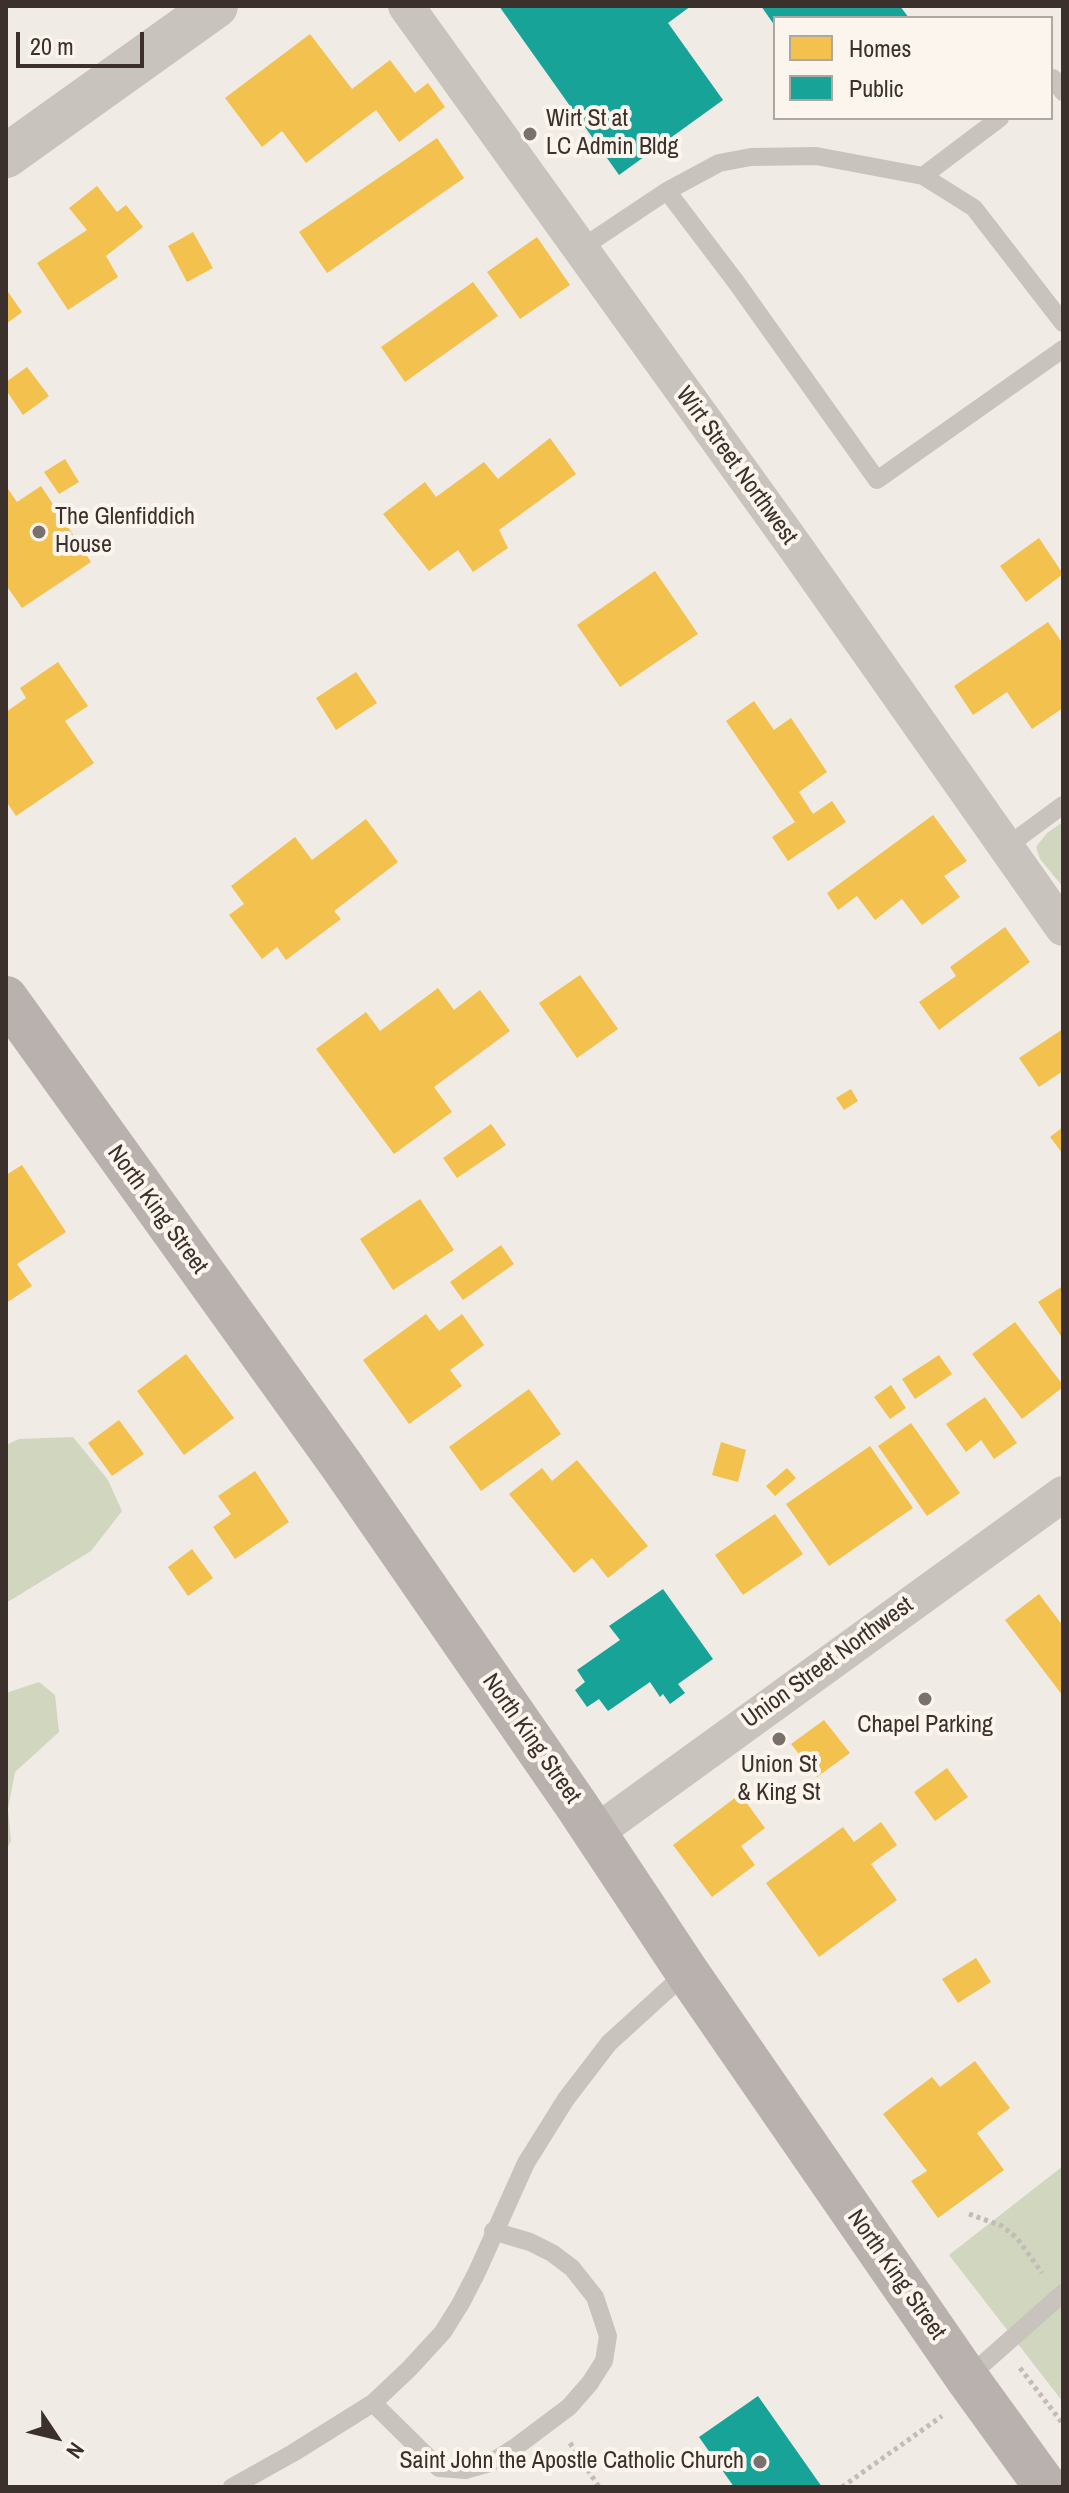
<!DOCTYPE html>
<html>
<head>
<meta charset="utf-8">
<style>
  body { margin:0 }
  #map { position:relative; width:1069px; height:2493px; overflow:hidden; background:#f0ebe5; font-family:"Archivo Narrow",sans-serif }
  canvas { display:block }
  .frame { position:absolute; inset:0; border:8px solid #3b302b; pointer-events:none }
  .legend { position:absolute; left:773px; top:16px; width:280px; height:104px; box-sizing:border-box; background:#fbf5ee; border:2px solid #aea6a0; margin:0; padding:10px 14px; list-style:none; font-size:24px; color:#3b302b }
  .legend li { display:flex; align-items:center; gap:16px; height:40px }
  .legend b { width:40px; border:2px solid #aea6a0 }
  .north { position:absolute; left:16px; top:2397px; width:80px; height:80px; -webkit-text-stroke:6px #fbf5ee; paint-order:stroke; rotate:125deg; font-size:22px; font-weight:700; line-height:32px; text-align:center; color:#3b302b }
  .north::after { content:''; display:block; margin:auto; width:28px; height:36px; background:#3b302b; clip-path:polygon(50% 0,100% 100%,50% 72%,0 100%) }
  .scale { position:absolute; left:16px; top:32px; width:128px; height:36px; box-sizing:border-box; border:4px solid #3b302b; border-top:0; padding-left:10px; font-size:24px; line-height:28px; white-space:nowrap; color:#3b302b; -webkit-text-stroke:6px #fbf5ee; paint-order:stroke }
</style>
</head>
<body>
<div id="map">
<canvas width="1069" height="2493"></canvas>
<div class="frame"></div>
<ul class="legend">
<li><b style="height:22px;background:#f2c14e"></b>Homes</li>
<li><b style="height:22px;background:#17a398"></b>Public</li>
</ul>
<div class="north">N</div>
<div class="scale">20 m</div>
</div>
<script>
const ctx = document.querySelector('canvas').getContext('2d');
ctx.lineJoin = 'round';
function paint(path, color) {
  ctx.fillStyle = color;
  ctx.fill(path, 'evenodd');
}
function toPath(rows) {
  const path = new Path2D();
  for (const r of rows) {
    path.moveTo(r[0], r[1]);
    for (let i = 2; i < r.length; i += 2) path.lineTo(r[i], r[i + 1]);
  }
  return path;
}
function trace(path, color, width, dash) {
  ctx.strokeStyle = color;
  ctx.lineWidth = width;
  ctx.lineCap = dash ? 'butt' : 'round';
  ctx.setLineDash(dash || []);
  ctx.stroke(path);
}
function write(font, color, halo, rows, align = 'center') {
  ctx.font = font + ' "Archivo Narrow",sans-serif';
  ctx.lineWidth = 8;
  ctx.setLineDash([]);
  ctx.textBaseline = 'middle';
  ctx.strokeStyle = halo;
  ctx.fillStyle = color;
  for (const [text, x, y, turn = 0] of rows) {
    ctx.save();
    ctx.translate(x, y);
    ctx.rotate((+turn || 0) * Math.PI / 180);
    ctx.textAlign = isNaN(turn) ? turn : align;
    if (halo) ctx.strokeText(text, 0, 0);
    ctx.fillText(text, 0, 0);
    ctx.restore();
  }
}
paint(toPath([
  [1063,822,1063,887,1040,859,1036,847,1047,833],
  [73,1437,108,1480,122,1511,91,1551,6,1603,6,1445,19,1439],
  [39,1682,55,1695,59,1732,15,1772,8,1809,11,1841,6,1850,6,1693],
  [1063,2166,1063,2402,949,2255]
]), '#d1d6bf');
paint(toPath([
  [310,34,352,89,390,60,415,93,428,83,445,107,399,142,376,110,306,163,282,131,262,147,225,98],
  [437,138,464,178,327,273,299,232],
  [97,186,117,212,126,205,143,227,106,256,118,277,68,310,37,263,87,230,69,208],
  [193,232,213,268,187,282,168,246],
  [537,237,570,285,520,319,487,272],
  [473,282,498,316,405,382,381,347],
  [6,289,22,312,6,324],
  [27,367,49,396,23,415,6,390,6,382],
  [550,438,576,474,499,530,508,548,473,572,458,550,429,571,383,514,425,482,436,497,484,462,498,479],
  [65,459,79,482,59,494,44,472],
  [6,486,17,502,41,486,91,562,22,608,8,588,6,589],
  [1039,538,1063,574,1026,602,1000,566],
  [655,571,698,634,620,687,577,625],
  [1048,622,1063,644,1063,708,1032,729,1007,692,973,715,954,686],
  [58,662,88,706,65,721,94,763,16,816,6,801,6,712,26,698,20,688],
  [356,672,377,703,336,730,316,698],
  [754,701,774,730,791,718,827,772,799,792,813,814,832,801,846,822,788,861,772,837,795,822,726,721],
  [933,815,967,861,944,876,960,897,922,925,902,899,875,920,857,896,838,910,827,893],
  [366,819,398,862,334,911,341,919,286,960,277,947,262,959,229,915,244,904,231,886,295,837,312,860],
  [1005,927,1030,962,939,1030,919,1002,956,976,950,967],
  [580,975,618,1029,577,1058,539,1003],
  [438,988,454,1010,480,990,510,1031,434,1087,452,1112,394,1154,316,1049,366,1012,380,1031],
  [1063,1029,1063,1071,1039,1087,1019,1058],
  [851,1089,858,1101,844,1110,836,1098],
  [491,1124,506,1145,457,1178,443,1158],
  [1063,1127,1063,1154,1050,1137],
  [22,1165,66,1232,17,1264,32,1286,6,1303,6,1175],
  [420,1199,454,1250,393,1290,360,1239],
  [501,1245,514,1264,463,1300,450,1282],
  [1063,1286,1063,1339,1038,1302],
  [426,1314,439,1331,462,1314,484,1345,450,1370,462,1386,409,1424,363,1360],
  [1015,1322,1063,1385,1063,1387,1022,1419,972,1354],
  [186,1354,234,1418,184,1455,137,1391],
  [939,1355,952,1374,915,1399,902,1379],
  [891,1385,906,1408,890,1419,874,1397],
  [529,1389,561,1434,481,1491,449,1447],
  [985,1397,1017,1443,994,1459,981,1440,966,1452,946,1424],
  [119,1420,144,1454,112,1476,88,1443],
  [911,1423,960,1493,927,1516,878,1446],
  [721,1442,746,1450,738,1482,712,1475],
  [870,1446,913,1508,829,1566,786,1504],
  [577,1460,648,1546,608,1578,592,1558,574,1573,509,1494,542,1468,552,1481],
  [787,1468,796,1478,775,1496,766,1486],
  [255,1471,289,1522,235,1559,213,1527,231,1514,218,1496],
  [775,1514,803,1554,743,1595,715,1555],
  [192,1549,213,1578,188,1596,168,1567],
  [1039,1594,1063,1626,1063,1696,1005,1620],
  [824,1720,850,1753,817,1777,791,1744],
  [947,1768,968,1797,935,1821,914,1792],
  [740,1794,765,1828,741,1846,755,1865,712,1897,673,1845],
  [881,1822,897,1845,871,1864,897,1900,819,1957,766,1883,843,1827,854,1842],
  [976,1958,991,1982,958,2003,942,1979],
  [975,2061,1010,2108,977,2133,1004,2170,938,2218,911,2181,927,2171,883,2114,932,2077,940,2087]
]), '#f2c14e');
paint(toPath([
  [499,6,691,6,668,23,723,100,619,175],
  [761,6,900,6,909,18,775,18,775,26],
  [663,1589,713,1659,678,1684,685,1693,670,1704,663,1694,660,1697,650,1682,608,1711,599,1699,587,1707,575,1690,585,1682,577,1670,620,1640,609,1626],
  [758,2396,822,2487,734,2487,699,2437]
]), '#17a398');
trace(toPath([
  [969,2214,1002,2226,1017,2238,1042,2273],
  [1020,2368,1063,2424],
  [570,2443,599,2487],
  [842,2487,942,2416]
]), '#c2bbb6', 5, [4, 4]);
trace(toPath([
  [1051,80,1053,78,1063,92],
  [923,176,1000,118],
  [667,191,736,282,877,480,1063,349],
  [580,249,667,191,719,163,751,157,816,156,923,176,974,208,1063,323],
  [1006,847,1063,805],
  [967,2378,1063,2293],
  [373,2403,439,2468,465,2470,490,2463,517,2446,569,2407,590,2383,604,2361,608,2336,595,2297,572,2268,552,2253,530,2242,493,2231],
  [232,2487,293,2453,373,2403,409,2369,443,2332,461,2303,477,2272,526,2163,566,2099,609,2043,687,1972]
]), '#c9c3be', 18);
trace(toPath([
  [406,6,796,548,1063,928],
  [595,1833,1063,1494]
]), '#c9c3be', 36);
trace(toPath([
  [6,156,216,6]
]), '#c9c3be', 44);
trace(toPath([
  [6,998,342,1466,577,1806,687,1972,967,2378,1046,2487]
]), '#b8b1ad', 44);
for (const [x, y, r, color] of [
  [530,134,8,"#7a716c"],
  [39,532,8,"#7a716c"],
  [925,1699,8,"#7a716c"],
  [779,1739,8,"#7a716c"],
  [760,2462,8,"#7a716c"]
]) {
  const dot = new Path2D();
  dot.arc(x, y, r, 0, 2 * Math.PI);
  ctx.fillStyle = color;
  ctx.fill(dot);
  trace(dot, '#fbf5ee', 3);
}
write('24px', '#3b302b', '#fbf5ee', [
  ["Wirt St at",546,120],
  ["LC Admin Bldg",546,148],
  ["The Glenfiddich",55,518],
  ["House",55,546],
  ["Chapel Parking",925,1726,"center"],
  ["Union St",779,1766,"center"],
  ["& King St",779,1794,"center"],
  ["Saint John the Apostle Catholic Church",744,2462,"right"]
], 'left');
write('24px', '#3b302b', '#fbf5ee', [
  ["Wirt Street Northwest",736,466,54],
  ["North King Street",157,1210,54],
  ["Union Street Northwest",828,1663,-36],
  ["North King Street",531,1739,55],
  ["North King Street",896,2275,55]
]);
</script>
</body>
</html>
